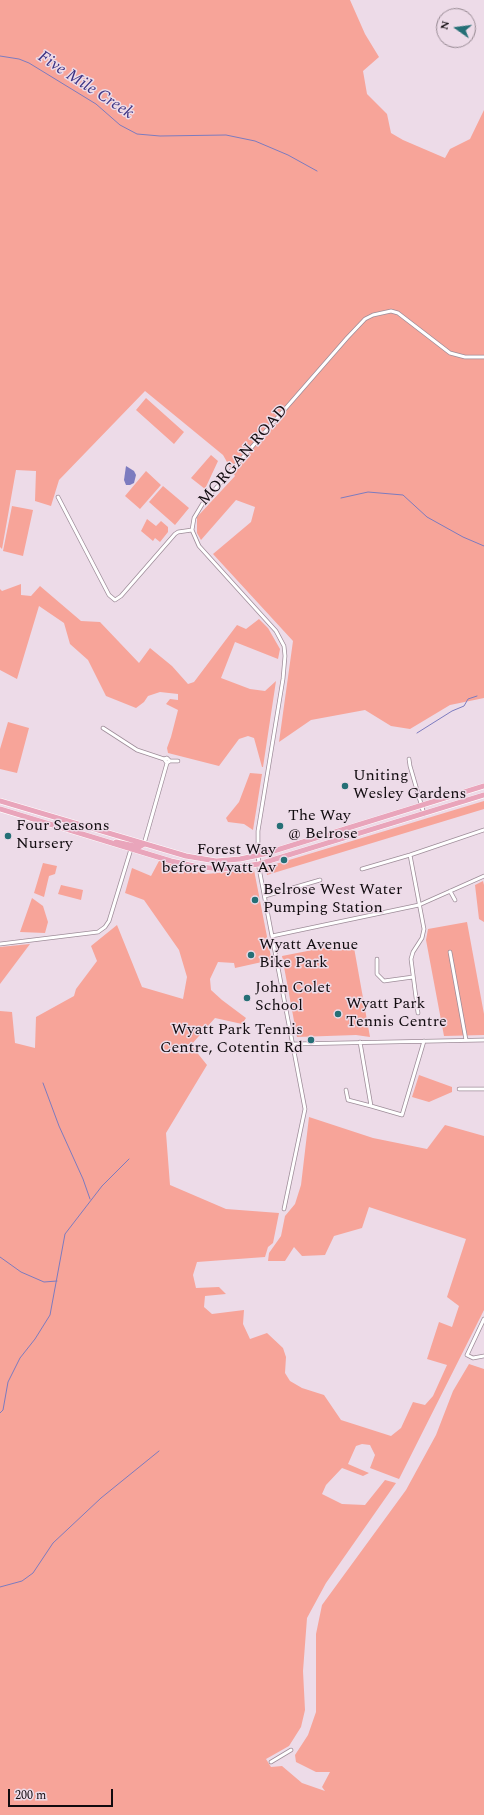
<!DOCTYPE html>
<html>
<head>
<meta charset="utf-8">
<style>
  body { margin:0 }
  #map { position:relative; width:484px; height:1815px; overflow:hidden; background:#eddbe8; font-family:Spectral,serif }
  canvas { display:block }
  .north { position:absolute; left:436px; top:8px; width:40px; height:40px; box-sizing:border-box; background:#eddbe8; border:1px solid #958891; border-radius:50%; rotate:284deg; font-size:11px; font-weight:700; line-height:16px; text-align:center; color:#110b0f }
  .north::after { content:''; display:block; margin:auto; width:14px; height:18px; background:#256f76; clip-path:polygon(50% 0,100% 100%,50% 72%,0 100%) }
  .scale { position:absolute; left:8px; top:1789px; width:105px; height:18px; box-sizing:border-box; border:2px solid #110b0f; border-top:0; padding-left:5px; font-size:12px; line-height:14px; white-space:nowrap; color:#110b0f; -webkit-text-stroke:3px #eddbe8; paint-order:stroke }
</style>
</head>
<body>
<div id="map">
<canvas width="484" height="1815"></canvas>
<div class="north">N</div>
<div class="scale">200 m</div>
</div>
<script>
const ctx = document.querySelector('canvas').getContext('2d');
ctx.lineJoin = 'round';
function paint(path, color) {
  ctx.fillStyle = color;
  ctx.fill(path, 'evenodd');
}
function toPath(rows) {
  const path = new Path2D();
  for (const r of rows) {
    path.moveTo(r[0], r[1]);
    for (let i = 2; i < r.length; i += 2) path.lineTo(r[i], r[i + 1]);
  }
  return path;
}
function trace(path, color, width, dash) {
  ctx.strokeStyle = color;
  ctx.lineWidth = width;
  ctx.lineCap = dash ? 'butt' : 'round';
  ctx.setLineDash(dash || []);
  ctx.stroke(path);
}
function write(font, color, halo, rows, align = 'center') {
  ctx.font = font + ' Spectral,serif';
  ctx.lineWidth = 3;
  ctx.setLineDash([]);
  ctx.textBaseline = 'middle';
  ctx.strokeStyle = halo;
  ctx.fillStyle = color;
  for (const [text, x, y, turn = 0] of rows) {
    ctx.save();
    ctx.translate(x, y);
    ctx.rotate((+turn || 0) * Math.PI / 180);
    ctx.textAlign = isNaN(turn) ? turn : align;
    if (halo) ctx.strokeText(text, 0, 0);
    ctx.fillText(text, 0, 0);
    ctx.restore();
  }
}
paint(toPath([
  [0,0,350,0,365,34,379,57,363,71,367,94,387,114,391,133,403,140,445,158,450,149,470,139,484,110,484,698,450,705,410,729,391,726,365,710,311,720,279,742,293,641,213,554,251,522,255,507,236,500,201,540,197,533,197,517,235,476,223,455,145,391,59,480,51,506,35,501,36,471,16,470,2,549,0,547],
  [146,398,184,432,174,444,136,410],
  [211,455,218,461,205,489,191,478],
  [146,471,161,485,140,509,125,496],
  [163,486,189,508,175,525,149,502],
  [12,506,33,510,23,556,3,551],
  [147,519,156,526,161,521,168,527,168,532,160,542,155,538,153,541,141,531],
  [21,584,21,595,31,596,40,586,81,621,100,622,139,663,150,648,172,666,188,684,194,682,237,625,246,629,259,619,268,628,280,649,278,659,235,642,221,678,250,689,265,691,276,681,263,767,262,767,254,738,248,736,239,739,219,766,168,753,167,748,171,737,178,710,166,704,170,699,178,700,178,694,160,692,148,696,144,702,136,708,106,696,88,660,70,644,64,623,39,606,17,679,0,670,0,589,2,591],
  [8,722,29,728,17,773,0,769,0,749],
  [250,773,262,774,253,830,244,824,228,822,226,818,239,802],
  [484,801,484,809,267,875,266,867],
  [159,861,205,874,254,870,271,957,271,960,235,968,234,963,218,962,210,979,211,990,222,1000,246,1018,242,1024,215,1018,191,1045,207,1065,166,1133,170,1185,226,1209,279,1213,273,1243,268,1247,265,1257,197,1262,193,1275,196,1288,219,1287,226,1294,205,1296,204,1307,212,1314,244,1310,243,1324,250,1339,267,1333,283,1348,286,1357,285,1373,290,1381,302,1388,324,1395,341,1420,391,1436,401,1428,413,1402,425,1405,433,1396,447,1365,427,1359,439,1322,452,1327,459,1306,447,1297,466,1239,369,1207,362,1228,334,1236,325,1255,302,1256,294,1247,285,1261,268,1261,269,1253,281,1236,285,1216,295,1204,301,1185,309,1117,373,1138,427,1149,445,1125,484,1136,484,1310,399,1479,370,1468,375,1455,370,1445,362,1444,356,1446,348,1464,369,1473,363,1476,342,1468,326,1485,322,1494,342,1504,365,1505,385,1480,396,1483,326,1583,307,1618,303,1671,305,1710,301,1727,289,1746,266,1759,271,1767,282,1766,302,1783,325,1791,322,1787,330,1772,316,1772,296,1762,295,1755,308,1735,316,1712,316,1634,322,1605,406,1490,436,1435,453,1391,469,1364,484,1369,484,1815,0,1815,0,1011,12,1012,15,1043,35,1048,36,1017,74,996,76,989,97,961,91,946,117,925,142,987,183,999,187,977,179,950,144,900,125,893,132,868,151,876],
  [43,863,57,866,55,874,49,876,44,897,34,893],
  [483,881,484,885,484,922,479,919,475,885],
  [61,885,83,890,81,900,58,894],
  [32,898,43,906,48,922,45,933,20,932],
  [467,922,484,1014,484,1035,444,1036,426,940,428,929],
  [353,942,370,1037,356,1035,297,1037,282,956],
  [30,944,0,984,0,947],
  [419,1075,452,1087,452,1092,429,1102,412,1097]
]), '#f7a499');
paint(toPath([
  [126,466,134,471,136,475,134,483,130,485,126,485,124,480]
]), '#7c7bbf');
trace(toPath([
  [0,56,19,59,29,63,96,104,120,125,137,134,160,136,226,135,255,141,288,155,317,171],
  [341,498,368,492,403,495,427,517,463,537,484,546],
  [417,733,452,711,464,706,468,699,477,696],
  [43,1083,59,1126,83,1179,90,1199],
  [0,1257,21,1272,44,1282,57,1281],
  [0,1413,3,1410,8,1382,20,1358,35,1339,50,1315,65,1234,102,1186,129,1159],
  [0,1587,22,1581,33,1573,53,1543,101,1498,159,1451]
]), '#7c7bbf', 1);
const street = toPath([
  [58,497,109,595,115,600,121,596,175,534,178,532,192,530],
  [103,728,137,750,164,759],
  [409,759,410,766,424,814],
  [170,761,167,758,164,759,167,763,170,761,178,761],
  [144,844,167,763],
  [410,855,424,929,422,938,413,952,411,959,418,1013],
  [362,869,410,855,484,830],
  [450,891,455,900],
  [265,896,320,880],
  [272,936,419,905,484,876],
  [0,944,98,932,105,927,109,921,131,849],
  [450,952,466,1040],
  [377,959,377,974,384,981,413,977],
  [360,1042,371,1106,402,1115,424,1041],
  [293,1044,484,1040],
  [459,1089,484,1089],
  [346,1090,348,1100,371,1106],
  [284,1209,305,1109,259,868,258,851,258,831,283,679,285,656,284,646,276,631,199,546,192,530,194,518,203,503,347,338,365,319,373,315,391,311,398,313,450,353,465,357,484,357],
  [484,1319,467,1355,473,1358,484,1356],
  [271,1762,291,1750]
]);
const primary = toPath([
  [0,801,186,856,216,861,240,859,264,854,484,786],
  [0,809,171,861,199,867,223,869,259,864,484,795],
  [116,842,139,847,144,844]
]);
trace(street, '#9e8d99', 4.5);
trace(primary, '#fff', 6);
trace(street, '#fff', 3);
trace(primary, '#e9a5bb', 5);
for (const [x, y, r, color] of [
  [345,786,4,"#256f76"],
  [280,826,4,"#256f76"],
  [8,836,4,"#256f76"],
  [284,860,4,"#256f76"],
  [255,900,4,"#256f76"],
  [251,955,4,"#256f76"],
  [247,998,4,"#256f76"],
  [338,1014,4,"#256f76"],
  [311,1040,4,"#256f76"]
]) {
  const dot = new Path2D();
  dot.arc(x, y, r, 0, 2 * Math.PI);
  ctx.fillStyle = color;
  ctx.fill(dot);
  trace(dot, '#eddbe8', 1.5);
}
write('16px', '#110b0f', '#eddbe8', [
  ["MORGAN ROAD",244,456,-49]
]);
write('16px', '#110b0f', '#eddbe8', [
  ["Uniting",353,777],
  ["Wesley Gardens",353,795],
  ["The Way",288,817],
  ["@ Belrose",288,835],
  ["Four Seasons",16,827],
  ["Nursery",16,845],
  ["Forest Way",276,851,"right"],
  ["before Wyatt Av",276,869,"right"],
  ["Belrose West Water",263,891],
  ["Pumping Station",263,909],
  ["Wyatt Avenue",259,946],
  ["Bike Park",259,964],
  ["John Colet",255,989],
  ["School",255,1007],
  ["Wyatt Park",346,1005],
  ["Tennis Centre",346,1023],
  ["Wyatt Park Tennis",303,1031,"right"],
  ["Centre, Cotentin Rd",303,1049,"right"]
], 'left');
write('italic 17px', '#3c3384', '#eddbe8', [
  ["Five Mile Creek",85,86,33]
]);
</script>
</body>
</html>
